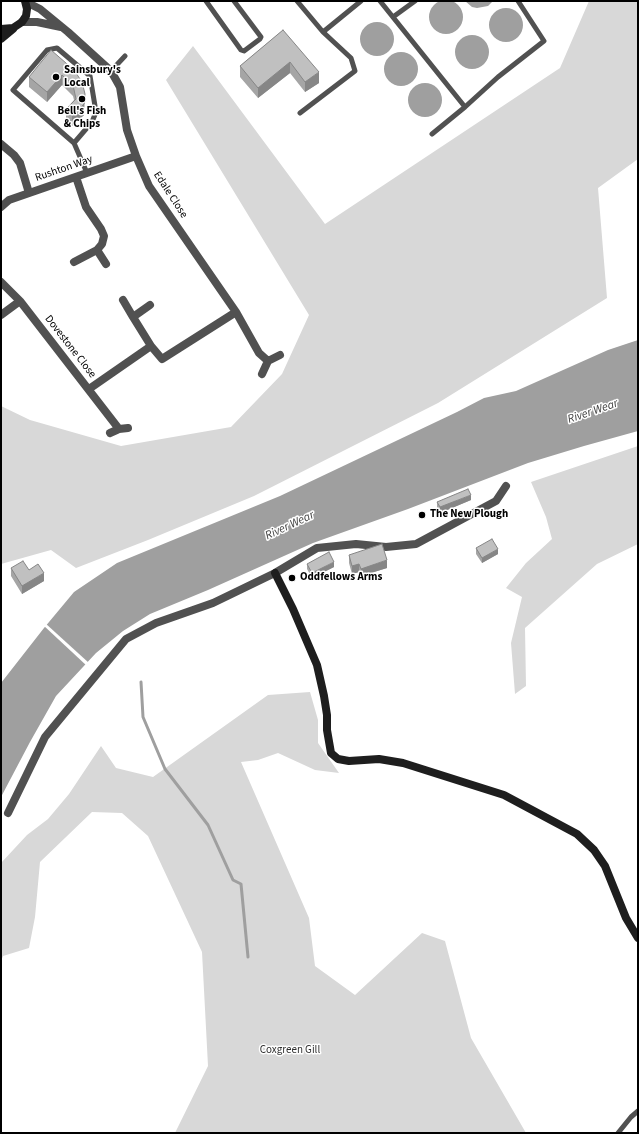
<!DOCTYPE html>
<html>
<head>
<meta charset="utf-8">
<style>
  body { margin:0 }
  #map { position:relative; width:639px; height:1134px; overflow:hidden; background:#fff; font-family:"Source Sans 3",sans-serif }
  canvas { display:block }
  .frame { position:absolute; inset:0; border:2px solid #000; pointer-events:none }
</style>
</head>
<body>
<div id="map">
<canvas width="639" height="1134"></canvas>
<div class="frame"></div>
</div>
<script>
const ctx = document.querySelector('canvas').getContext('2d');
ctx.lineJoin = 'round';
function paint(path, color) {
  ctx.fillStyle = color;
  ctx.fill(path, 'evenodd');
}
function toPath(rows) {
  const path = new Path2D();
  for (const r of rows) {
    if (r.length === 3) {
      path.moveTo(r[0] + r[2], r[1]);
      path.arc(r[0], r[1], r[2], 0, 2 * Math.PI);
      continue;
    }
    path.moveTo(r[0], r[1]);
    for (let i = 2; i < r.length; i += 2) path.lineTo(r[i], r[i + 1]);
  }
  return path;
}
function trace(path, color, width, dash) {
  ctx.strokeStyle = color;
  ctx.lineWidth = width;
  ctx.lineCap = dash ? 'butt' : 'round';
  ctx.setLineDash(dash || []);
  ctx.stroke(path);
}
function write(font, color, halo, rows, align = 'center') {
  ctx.font = font + ' "Source Sans 3",sans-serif';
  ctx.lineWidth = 3;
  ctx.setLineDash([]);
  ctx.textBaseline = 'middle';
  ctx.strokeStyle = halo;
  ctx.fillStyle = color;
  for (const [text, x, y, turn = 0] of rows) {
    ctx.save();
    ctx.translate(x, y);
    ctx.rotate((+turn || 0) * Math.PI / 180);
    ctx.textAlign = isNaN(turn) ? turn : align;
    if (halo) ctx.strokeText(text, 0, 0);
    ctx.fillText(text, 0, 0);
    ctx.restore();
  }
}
paint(toPath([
  [589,1,638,1,638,159,598,188,607,298,438,403,254,496,148,540,76,568,51,550,1,564,1,406,30,420,121,446,231,427,282,374,309,315,166,80,193,46,325,224,560,68],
  [638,446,638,544,597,564,525,628,526,686,515,694,511,643,522,597,506,588,526,563,552,539,546,517,531,482],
  [310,692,318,720,318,743,339,773,315,770,278,753,258,760,241,762,309,918,315,966,355,995,422,933,445,941,471,1038,526,1133,175,1133,208,1066,202,952,148,836,122,813,92,812,40,862,35,917,29,948,3,956,1,961,1,863,27,835,48,819,69,794,101,746,116,768,153,777,268,695]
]), '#d8d8d8');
paint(toPath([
  [446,17,17],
  [465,1,493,1,488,6,477,8,472,7],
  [506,25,17],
  [377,39,17],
  [472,52,17],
  [401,69,17],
  [425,100,17],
  [638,340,638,431,584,446,528,463,408,509,313,543,208,590,150,614,123,631,96,653,56,696,30,742,1,797,1,683,44,628,74,592,117,563,280,496,457,412,484,398,516,391,608,350]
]), '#9f9f9f');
paint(toPath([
  [45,623,89,663,87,666,43,625]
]), '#fff');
trace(toPath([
  [141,682,143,717,165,769,208,825,233,880,241,884,248,957]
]), '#9f9f9f', 3);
trace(toPath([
  [206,1,241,50,244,51,260,39,261,37,234,1],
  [297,1,323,32,351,58,355,71,300,113],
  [380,1,465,107],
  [393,17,415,1],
  [323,32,361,1],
  [111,71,125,56],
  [432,134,465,107,498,77,544,41,518,1],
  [74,143,92,122,96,112,90,76,57,48,47,50,13,90,74,143,87,173],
  [618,1133,631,1117,638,1111]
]), '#515151', 5);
trace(toPath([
  [26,2,40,9,68,32,111,71,120,87,127,130,136,156,149,186,236,312,259,353,268,361,280,355],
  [22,22,37,22,61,27],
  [1,144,14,155,20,163,29,193],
  [76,177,86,207,101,229,104,236,102,244,97,250,106,264],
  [1,207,9,200,136,156],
  [74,262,97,250],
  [1,282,20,301,119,429],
  [123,300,133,317],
  [150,305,133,317,151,346],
  [1,315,20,301],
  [262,374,268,361],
  [89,389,151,346,162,359,236,312],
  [110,433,119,429,128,428],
  [8,813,45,737,126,639,156,623,213,603,275,573,317,548,356,544,386,547,416,544,496,501,506,486]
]), '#515151', 8);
trace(toPath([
  [1,29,13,28,22,22,26,16,27,9,25,1],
  [1,39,13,29],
  [275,573,293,609,317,665,324,696,327,715,327,730,331,753,338,759,349,761,379,759,403,763,504,795,577,834,594,850,605,866,626,918,638,938]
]), '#1e1e1e', 8);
paint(toPath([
  [283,30,319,83,305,92,290,73,258,98,240,77,240,66],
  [74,70,84,115,72,126,66,119,66,109,74,100,73,96,62,85,47,102,29,87,29,77],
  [471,500,440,513,437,507,437,502],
  [476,548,498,554,482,563,476,554],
  [349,555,387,568,361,576,359,572,352,574,349,563],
  [307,564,334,567,312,578,307,569],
  [11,568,44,581,22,594,11,576]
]), '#a5a5a5');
paint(toPath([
  [290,62,290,73,258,98,258,88],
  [319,72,319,83,305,92,305,82],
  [62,75,62,85,47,102,47,92],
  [85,94,84,115,72,126,72,116],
  [471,495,471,500,440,513,440,507],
  [498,549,498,554,482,563,482,558],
  [387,560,387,568,361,576,361,569],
  [334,562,334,567,312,578,312,573],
  [359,564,359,572,352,574,352,566],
  [44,573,44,581,22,594,22,586]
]), '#868686');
const building = toPath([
  [283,30,319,72,305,82,290,62,258,88,240,66,283,30],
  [51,50,74,70,82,82,85,94,84,104,72,116,66,109,76,99,73,85,62,75,47,92,29,77,51,50],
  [468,489,471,495,440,507,437,502,468,489],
  [492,539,498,549,482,558,476,548,492,539],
  [382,544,387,560,361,569,359,564,352,566,349,555,382,544],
  [329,552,334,562,312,573,307,564,329,552],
  [23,561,29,570,38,564,44,573,22,586,11,568,23,561]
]);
paint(building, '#c0c0c0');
trace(building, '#868686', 1);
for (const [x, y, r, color] of [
  [56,77,4,"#000"],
  [82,99,4,"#000"],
  [422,515,4,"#000"],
  [292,578,4,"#000"]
]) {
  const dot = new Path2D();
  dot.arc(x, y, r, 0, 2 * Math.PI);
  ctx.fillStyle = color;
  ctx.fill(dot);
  trace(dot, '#fff', 1.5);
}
write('bold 11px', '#000', '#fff', [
  ["Sainsbury's",64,71],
  ["Local",64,84],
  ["Bell's Fish",82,112,"center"],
  ["& Chips",82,125,"center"],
  ["The New Plough",430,515],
  ["Oddfellows Arms",300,578]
], 'left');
write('11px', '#000', '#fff', [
  ["Rushton Way",64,169,-19],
  ["Edale Close",170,195,57],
  ["Dovestone Close",70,347,52]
]);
write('11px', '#2f2f2f', '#fff', [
  ["Coxgreen Gill",290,1051]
]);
write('italic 12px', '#404040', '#fff', [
  ["River Wear",593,412,-19],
  ["River Wear",290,526,-25]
]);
</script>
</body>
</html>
